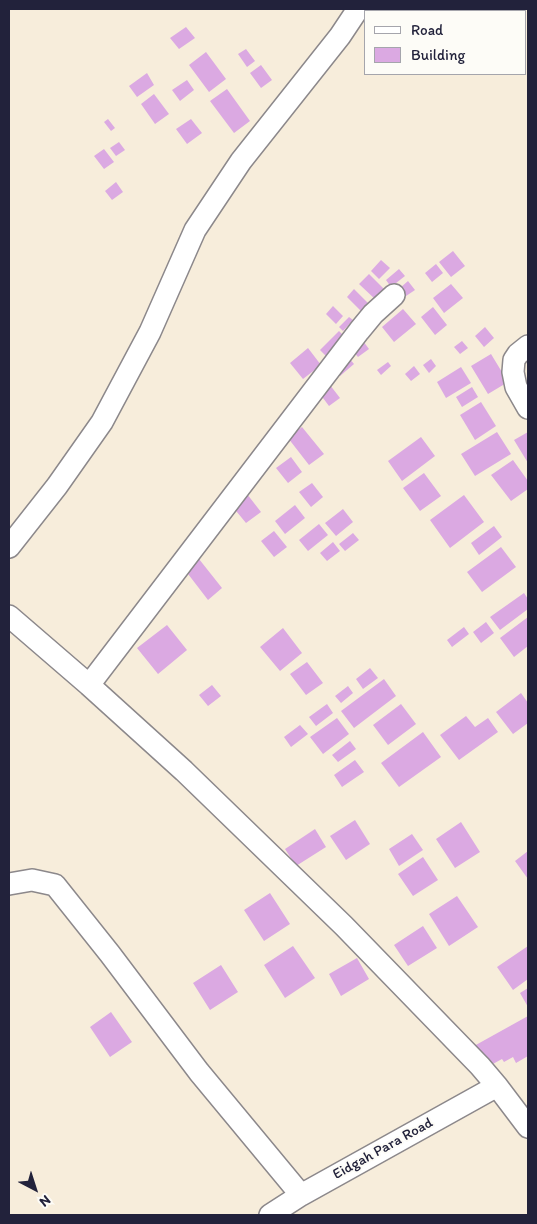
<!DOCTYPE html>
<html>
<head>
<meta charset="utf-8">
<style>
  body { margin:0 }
  #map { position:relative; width:537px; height:1224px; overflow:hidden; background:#f7eddb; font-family:Itim,sans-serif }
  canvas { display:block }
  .frame { position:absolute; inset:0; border:10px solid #22223b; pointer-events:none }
  .legend { position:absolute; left:364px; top:10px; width:162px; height:65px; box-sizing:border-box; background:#fdfcf7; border:1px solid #a5a5ac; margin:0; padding:6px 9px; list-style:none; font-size:15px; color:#22223b }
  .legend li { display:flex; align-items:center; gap:10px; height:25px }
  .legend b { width:25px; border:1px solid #a5a5ac }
  .north { position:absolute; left:10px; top:1164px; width:50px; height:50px; -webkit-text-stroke:4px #fdfcf7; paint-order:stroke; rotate:140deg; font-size:14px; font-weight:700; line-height:20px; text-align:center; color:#22223b }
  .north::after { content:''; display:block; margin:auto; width:18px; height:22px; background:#22223b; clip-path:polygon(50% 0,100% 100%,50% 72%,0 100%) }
</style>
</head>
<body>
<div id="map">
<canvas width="537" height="1224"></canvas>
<div class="frame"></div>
<ul class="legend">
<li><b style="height:6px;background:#fff"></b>Road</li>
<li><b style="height:14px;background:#dba9e2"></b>Building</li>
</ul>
<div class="north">N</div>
</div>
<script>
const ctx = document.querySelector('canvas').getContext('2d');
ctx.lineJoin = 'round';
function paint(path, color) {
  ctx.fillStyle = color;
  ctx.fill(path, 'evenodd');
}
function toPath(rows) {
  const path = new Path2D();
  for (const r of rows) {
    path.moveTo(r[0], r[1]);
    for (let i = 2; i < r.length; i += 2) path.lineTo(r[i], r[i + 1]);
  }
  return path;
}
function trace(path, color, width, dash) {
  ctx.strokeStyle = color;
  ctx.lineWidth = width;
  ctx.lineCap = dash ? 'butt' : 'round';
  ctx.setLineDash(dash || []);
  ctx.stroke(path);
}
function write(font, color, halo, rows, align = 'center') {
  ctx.font = font + ' Itim,sans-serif';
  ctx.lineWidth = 4;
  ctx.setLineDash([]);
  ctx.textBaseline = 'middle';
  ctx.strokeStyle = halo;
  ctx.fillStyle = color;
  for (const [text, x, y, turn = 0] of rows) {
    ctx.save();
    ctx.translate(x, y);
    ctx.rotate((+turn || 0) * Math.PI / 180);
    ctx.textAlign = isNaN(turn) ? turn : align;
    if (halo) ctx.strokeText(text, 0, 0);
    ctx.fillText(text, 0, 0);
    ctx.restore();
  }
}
paint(toPath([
  [186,27,195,38,179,49,170,38],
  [246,49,255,61,247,67,238,54],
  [206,52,226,79,209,92,189,65],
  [261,65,272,80,261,88,250,73],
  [147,73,154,85,137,97,129,86],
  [187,80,194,90,180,101,172,90],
  [227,89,250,121,234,133,210,101],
  [154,94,169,114,155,124,141,104],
  [108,119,115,128,111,131,104,122],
  [191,119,202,133,187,144,176,129],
  [119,142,125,150,116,156,110,148],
  [104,149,114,162,104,169,94,156],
  [116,182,123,192,112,200,105,191],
  [453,251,465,266,451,277,439,262],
  [381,260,390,268,379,279,371,271],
  [436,264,443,273,432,282,425,273],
  [399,269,405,276,391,287,386,280],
  [369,274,385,290,376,300,359,284],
  [408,281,415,290,406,296,400,288],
  [451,284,463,298,444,313,433,298],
  [354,289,368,303,361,311,347,297],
  [333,306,343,316,336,324,326,314],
  [433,307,447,325,435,335,421,317],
  [403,309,416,324,394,342,382,327],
  [349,317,353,320,343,331,339,327],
  [485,327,494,338,484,347,475,336],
  [339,331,345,337,326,356,320,350],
  [363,341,369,349,358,357,352,350],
  [462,341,468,348,460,354,454,347],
  [308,348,321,365,303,379,290,363],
  [491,354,508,382,488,394,471,366],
  [348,357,354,364,340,376,334,368],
  [431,359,436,366,429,373,423,365],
  [388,362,391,366,381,375,377,370],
  [414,366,420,374,411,381,405,374],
  [461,367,471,383,446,398,437,382],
  [330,385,340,398,329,406,320,394],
  [472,387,478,397,462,407,456,397],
  [481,402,496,426,475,440,460,415],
  [302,427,324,454,309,465,288,438],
  [497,432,511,454,475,476,461,454],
  [528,432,528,463,514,440],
  [421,437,435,456,402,481,388,461],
  [291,457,302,472,288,483,276,468],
  [513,460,528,481,528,489,511,501,491,475],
  [424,473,441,496,420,511,403,488],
  [312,483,323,497,311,507,299,492],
  [247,494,261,512,246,523,232,506],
  [464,495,484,522,450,548,430,520],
  [295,505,305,518,285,534,275,521],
  [343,509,353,522,336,536,325,523],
  [319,524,328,535,308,551,299,540],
  [494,526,502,537,479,555,471,543],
  [274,531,287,547,274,557,261,541],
  [353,533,359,540,345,551,339,544],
  [333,542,340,551,327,561,320,553],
  [501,547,516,567,482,592,467,572],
  [199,559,222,588,208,600,185,570],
  [524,593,528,599,528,609,500,630,490,617],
  [528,617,528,646,514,657,500,638],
  [486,622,494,633,481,643,473,632],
  [167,625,187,650,158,674,137,648],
  [464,627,469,634,452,647,447,640],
  [283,628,302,653,280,671,260,647],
  [307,662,323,683,306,695,290,674],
  [370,668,378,678,363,689,356,679],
  [384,679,396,696,354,728,341,711],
  [212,685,221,696,208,706,199,695],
  [348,686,353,693,341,703,335,696],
  [521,693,528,703,528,723,513,734,496,712],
  [327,704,333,713,316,726,309,717],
  [401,704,416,724,388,745,373,725],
  [466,716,475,727,488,718,498,732,459,760,440,735],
  [337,718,349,734,323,754,310,737],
  [300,725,308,734,291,747,284,737],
  [423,732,441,757,399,787,381,763],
  [350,741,356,749,338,762,332,755],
  [355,760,364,772,342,787,334,775],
  [355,820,370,844,346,860,330,836],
  [461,822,480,852,455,868,436,839],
  [315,829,326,847,296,866,285,849],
  [412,834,423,850,399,866,389,849],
  [528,851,528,879,515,861],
  [423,857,438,880,413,896,398,874],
  [270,893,290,924,264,941,244,910],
  [457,896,478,927,449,946,429,914],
  [423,926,437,948,408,966,394,945],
  [293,946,315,978,285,998,264,965],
  [528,946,528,979,513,990,497,967],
  [357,958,369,979,341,996,329,974],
  [221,965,238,992,210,1010,193,983],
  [528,988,528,1007,520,993],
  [111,1012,132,1042,110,1057,90,1027],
  [528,1016,528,1056,516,1063,513,1057,504,1062,502,1059,491,1065,474,1046]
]), '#dba9e2');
const minor = toPath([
  [528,346,518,354,514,360,513,372,516,387,528,408],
  [9,547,57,486,102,422,150,332,195,230,241,161,340,36,358,9],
  [9,616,89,685,184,771,344,926,480,1066,497,1086,528,1127],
  [89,685,359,331,373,314,394,295],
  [9,884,32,880,55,885,110,954,199,1072,301,1195],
  [270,1215,301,1195,497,1086]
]);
trace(minor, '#8c888b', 24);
trace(minor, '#fff', 21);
write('15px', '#22223b', '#fdfcf7', [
  ["Eidgah Para Road",383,1149,-29]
]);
</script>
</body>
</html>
